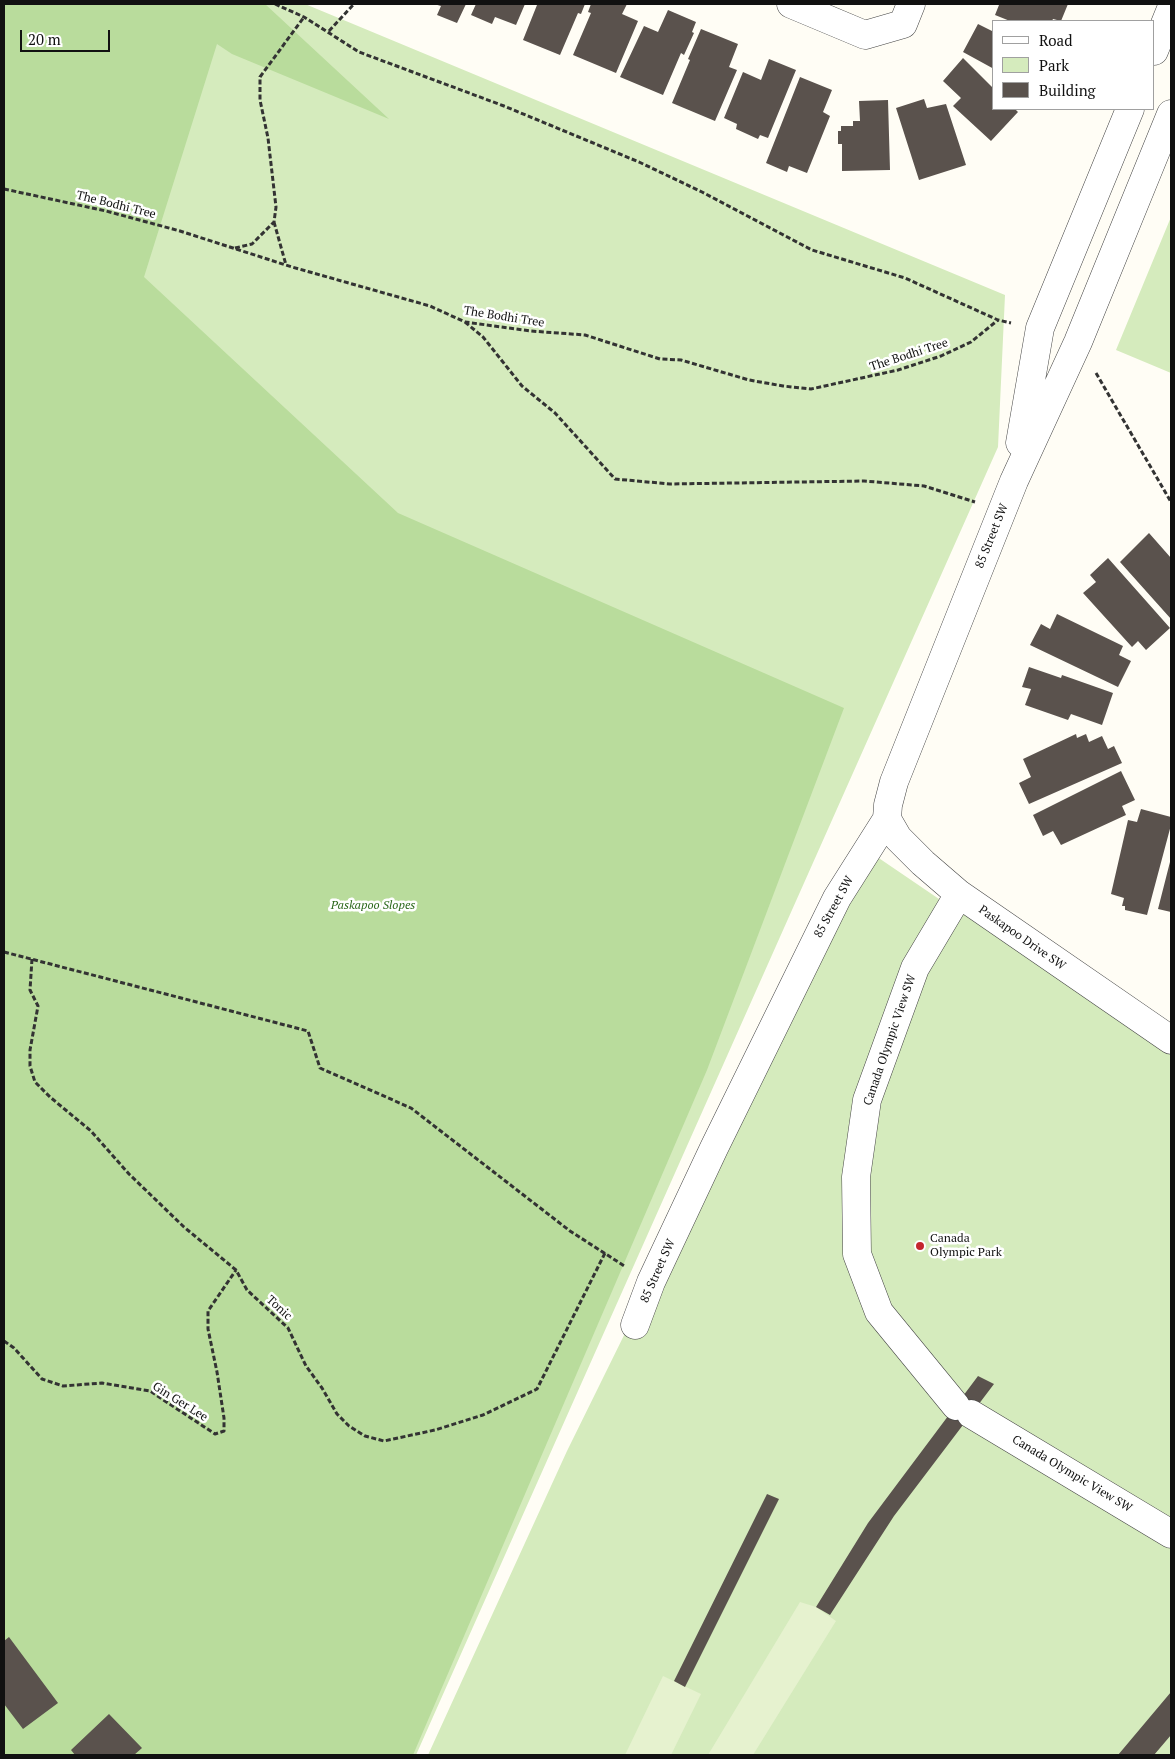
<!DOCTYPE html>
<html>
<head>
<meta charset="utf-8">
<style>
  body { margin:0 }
  #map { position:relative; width:1175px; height:1759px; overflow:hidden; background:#fffdf5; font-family:"PT Serif",serif }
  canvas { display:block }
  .frame { position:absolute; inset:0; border:5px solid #111; pointer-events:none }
  .legend { position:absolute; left:992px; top:20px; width:162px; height:90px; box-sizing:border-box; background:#fff; border:1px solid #a0a0a0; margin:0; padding:6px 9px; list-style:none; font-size:15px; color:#111 }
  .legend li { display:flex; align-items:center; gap:10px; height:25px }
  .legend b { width:25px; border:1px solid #a0a0a0 }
  .scale { position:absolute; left:20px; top:30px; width:90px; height:22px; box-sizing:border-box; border:2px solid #111; border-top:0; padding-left:6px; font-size:15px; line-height:18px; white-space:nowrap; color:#111; -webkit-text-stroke:4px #fff; paint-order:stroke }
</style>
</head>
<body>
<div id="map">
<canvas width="1175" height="1759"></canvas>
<div class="frame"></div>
<ul class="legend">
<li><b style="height:6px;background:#fff"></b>Road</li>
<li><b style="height:14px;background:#d5ebbd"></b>Park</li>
<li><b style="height:14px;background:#5a524d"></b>Building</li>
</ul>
<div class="scale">20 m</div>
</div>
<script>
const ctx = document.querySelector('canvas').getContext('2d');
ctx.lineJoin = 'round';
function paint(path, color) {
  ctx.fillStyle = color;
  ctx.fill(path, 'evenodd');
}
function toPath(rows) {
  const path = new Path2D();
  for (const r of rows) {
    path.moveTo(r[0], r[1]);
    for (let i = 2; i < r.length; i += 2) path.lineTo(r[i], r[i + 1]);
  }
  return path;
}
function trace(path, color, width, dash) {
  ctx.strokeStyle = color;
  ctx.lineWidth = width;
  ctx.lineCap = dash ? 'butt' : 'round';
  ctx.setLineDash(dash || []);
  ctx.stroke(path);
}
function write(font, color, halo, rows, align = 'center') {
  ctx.font = font + ' "PT Serif",serif';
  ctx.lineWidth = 5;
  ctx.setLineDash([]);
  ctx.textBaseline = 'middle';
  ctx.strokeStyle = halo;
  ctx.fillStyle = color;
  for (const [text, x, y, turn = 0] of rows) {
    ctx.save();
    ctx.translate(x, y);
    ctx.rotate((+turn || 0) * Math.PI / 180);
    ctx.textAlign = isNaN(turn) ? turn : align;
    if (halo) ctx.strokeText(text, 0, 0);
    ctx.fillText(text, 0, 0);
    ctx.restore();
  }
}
paint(toPath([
  [4,4,305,4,1005,295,998,447,416,1755,4,1755],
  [1171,217,1171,373,1116,350],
  [864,848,939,899,1125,1010,1171,1040,1171,1755,428,1755,567,1451]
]), '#d5ebbd');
paint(toPath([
  [4,4,265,4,389,119,232,54,217,44,144,277,398,513,844,708,707,1070,413,1755,4,1755]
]), '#b9dc9c');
paint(toPath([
  [800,1602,816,1607,836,1621,753,1755,708,1755],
  [663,1676,701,1694,671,1755,625,1755]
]), '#e6f2cf');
paint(toPath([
  [434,4,466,4,457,23,437,15,441,6],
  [476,4,525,4,516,25,495,17,492,24,471,15],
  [533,4,585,4,581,14,578,13,560,55,523,40,537,5],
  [591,4,627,4,622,14,638,21,616,73,573,55,591,13,588,12],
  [996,4,1068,4,1061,21,1053,19,1052,21,1010,21,995,15,999,5],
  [668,10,696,22,692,32,694,33,684,55,681,53,663,95,620,77,644,26,658,32],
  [978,24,994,32,994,69,963,52],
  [701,29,738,44,729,67,737,70,715,121,672,103,690,60,688,59],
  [963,58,994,89,994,109,1015,109,1018,112,991,141,953,106,961,98,943,81],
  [769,59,796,70,768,138,760,135,758,139,736,129,737,124,724,118,743,72,761,80],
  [800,77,832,90,823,112,830,116,807,173,789,166,787,172,766,163],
  [924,99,927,108,946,104,966,165,919,180,896,108],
  [888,100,890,170,842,171,842,144,838,144,838,131,841,131,841,126,853,126,853,121,860,121,859,101],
  [1149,533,1171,558,1171,619,1120,562],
  [1108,558,1170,628,1146,650,1138,641,1132,647,1083,593,1096,582,1090,575],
  [1057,614,1123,646,1119,655,1131,661,1118,687,1030,645,1041,624,1050,629],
  [1029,667,1061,678,1062,675,1113,693,1102,725,1071,714,1068,720,1025,705,1031,689,1022,687],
  [1076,734,1077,738,1086,734,1089,742,1102,736,1108,749,1114,746,1122,763,1029,804,1019,783,1031,777,1023,759],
  [1121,771,1135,800,1122,806,1126,815,1061,845,1053,831,1043,836,1033,815],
  [1141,809,1171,817,1171,825,1147,915,1125,910,1125,906,1122,906,1124,898,1111,894,1128,820,1137,822],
  [1171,858,1171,912,1158,909],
  [978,1376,994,1384,894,1516,830,1615,816,1607,868,1523],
  [767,1494,779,1499,685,1687,674,1681],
  [9,1637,58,1703,23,1729,4,1704,4,1641],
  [1171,1692,1171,1735,1154,1755,1118,1755],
  [109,1714,142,1748,134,1755,75,1755,71,1750]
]), '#5a524d');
const minor = toPath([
  [791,4,865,35,903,24,911,4],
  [1154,51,1171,9],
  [1020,443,1040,328,1130,109],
  [887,819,898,838,923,863,959,894,1171,1040],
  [635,1325,651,1282,714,1148,837,898,887,819,888,805,894,782,1014,481,1078,342,1171,114],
  [956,1406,879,1312,857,1254,856,1177,867,1100,915,968,959,894],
  [971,1414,1171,1534]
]);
trace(minor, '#444', 29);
trace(toPath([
  [275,4,304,17,359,52,504,106,639,162,702,192,812,250,905,278,998,320,1011,323],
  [329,31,354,4],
  [4,189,106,211,180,231,292,267,430,306,465,322,531,331,585,335,660,359,681,360,749,380,783,386,811,389,898,370,941,356,971,342,998,320],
  [274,222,286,265],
  [235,248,252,244,274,222,276,207,268,138,260,100,260,77,304,17],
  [465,322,483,337,522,386,555,413,615,479,670,484,864,481,924,486,975,502],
  [1096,373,1171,502],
  [4,952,308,1031,320,1068,411,1108,570,1231,626,1267],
  [32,959,30,990,38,1006,30,1050,30,1066,35,1082,50,1097,91,1131,129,1174,184,1227,236,1270,247,1290,288,1328,306,1366,322,1388,337,1414,349,1426,365,1436,384,1441,435,1430,483,1415,537,1389,605,1253],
  [4,1341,14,1348,42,1379,63,1386,102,1383,150,1391,215,1434,224,1431,224,1418,217,1372,208,1329,208,1311,236,1270]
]), '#333', 3, [5, 2.5]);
trace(minor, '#fff', 28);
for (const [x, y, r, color] of [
  [920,1246,5,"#c4262e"]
]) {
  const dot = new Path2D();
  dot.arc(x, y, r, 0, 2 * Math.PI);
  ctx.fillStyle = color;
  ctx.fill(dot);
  trace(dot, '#fff', 2);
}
write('12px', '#111', '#fff', [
  ["The Bodhi Tree",116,205,14],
  ["The Bodhi Tree",504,317,9],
  ["The Bodhi Tree",909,355,-18],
  ["85 Street SW",992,536,-68],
  ["85 Street SW",834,907,-61],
  ["Paskapoo Drive SW",1022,938,35],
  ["Canada Olympic View SW",890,1040,-71],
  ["85 Street SW",658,1271,-66],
  ["Tonic",279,1308,43],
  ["Gin Ger Lee",180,1402,32],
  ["Canada Olympic View SW",1072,1474,31]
]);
write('italic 12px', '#2f6b1f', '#fff', [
  ["Paskapoo Slopes",373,906]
]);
write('12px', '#111', '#fff', [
  ["Canada",930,1239],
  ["Olympic Park",930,1253]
], 'left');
</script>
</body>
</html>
